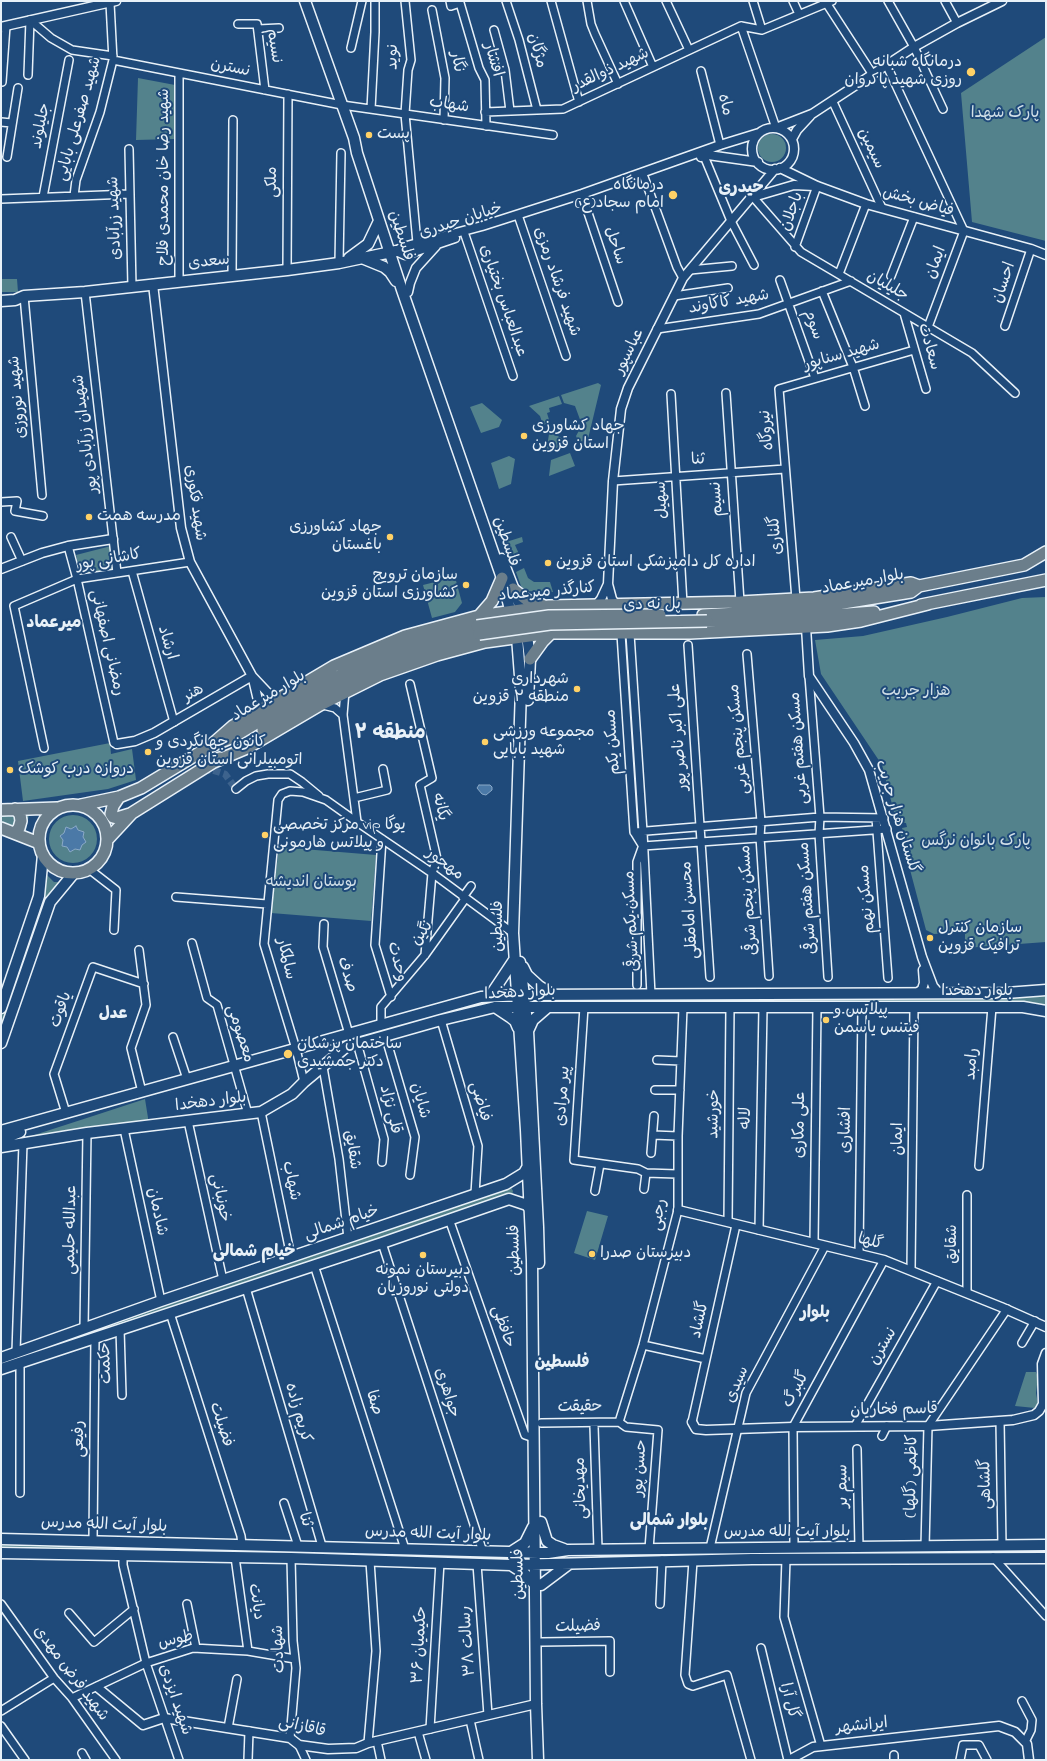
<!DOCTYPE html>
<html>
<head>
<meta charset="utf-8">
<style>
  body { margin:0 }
  #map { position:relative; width:1047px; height:1761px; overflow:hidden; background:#1f4a7a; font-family:"Indie Flower",sans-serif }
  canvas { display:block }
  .frame { position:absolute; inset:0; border:2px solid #e8f1f8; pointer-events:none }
</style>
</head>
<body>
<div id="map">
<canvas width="1047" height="1761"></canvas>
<div class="frame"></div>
</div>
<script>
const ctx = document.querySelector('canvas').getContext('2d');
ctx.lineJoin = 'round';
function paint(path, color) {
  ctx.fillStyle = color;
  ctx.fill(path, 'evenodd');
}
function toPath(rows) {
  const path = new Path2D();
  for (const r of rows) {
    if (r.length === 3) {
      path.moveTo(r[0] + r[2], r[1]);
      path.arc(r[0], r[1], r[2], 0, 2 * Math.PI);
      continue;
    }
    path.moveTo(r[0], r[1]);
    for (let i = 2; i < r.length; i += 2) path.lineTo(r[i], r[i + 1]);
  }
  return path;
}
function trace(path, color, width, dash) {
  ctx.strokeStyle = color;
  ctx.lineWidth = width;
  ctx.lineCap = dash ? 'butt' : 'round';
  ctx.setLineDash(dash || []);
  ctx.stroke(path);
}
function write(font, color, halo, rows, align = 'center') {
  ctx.font = font + ' "Indie Flower","Playpen Sans Arabic",sans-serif';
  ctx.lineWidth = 4;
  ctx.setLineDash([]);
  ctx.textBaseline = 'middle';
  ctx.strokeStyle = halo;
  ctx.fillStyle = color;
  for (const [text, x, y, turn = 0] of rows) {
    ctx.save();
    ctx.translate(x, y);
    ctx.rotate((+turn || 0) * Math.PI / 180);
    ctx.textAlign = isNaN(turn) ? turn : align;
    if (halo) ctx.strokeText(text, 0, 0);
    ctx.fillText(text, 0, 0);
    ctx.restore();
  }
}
paint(toPath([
  [1046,37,1046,241,972,222,961,93],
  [138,78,175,85,174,139,136,140],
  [772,148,14],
  [1,279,17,279,18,292,1,292],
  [598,383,601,385,588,439,579,443,576,436,582,425,575,406,564,403,561,395],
  [559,396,562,404,549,408,550,412,547,413,550,423,543,425,540,416,529,406],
  [482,403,502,420,499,427,481,433,470,407],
  [551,433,566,440,568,445,546,453,549,434],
  [570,453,575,466,549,476,551,460],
  [509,456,515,459,511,484,499,489,491,463],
  [522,537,523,542,515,545,519,554,511,557,506,542],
  [111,546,114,572,81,576,76,555],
  [524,568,528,578,534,582,550,582,553,592,526,591,521,586,516,572],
  [455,577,462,603,455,612,432,618,423,585],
  [1046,597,1046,942,965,948,965,932,934,934,926,930,900,832,903,831,902,828,907,827,906,823,901,823,901,820,896,820,882,765,821,674,815,640,863,636,947,617,1022,598],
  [110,743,111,754,132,749,136,780,108,789,23,801,18,761],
  [30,809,26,830,28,839,1,828,1,810],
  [73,839,24],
  [279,847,376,855,371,921,271,913],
  [41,869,54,882,67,882,50,902,1,1043,1,1008,10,983],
  [1046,990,1046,1011,549,1004,548,1001,549,999],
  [145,1099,149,1124,25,1138,93,1116],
  [510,1185,513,1191,512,1196,1,1369,1,1358],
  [587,1211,608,1216,595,1260,574,1253],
  [1026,1372,1036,1372,1038,1377,1036,1393,1038,1404,1035,1408,1015,1406],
  [1,1539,353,1547,354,1554,351,1560,1,1553],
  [1046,1545,1046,1558,625,1557,625,1556,626,1553],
  [362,1548,510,1557,508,1559,463,1563,360,1560,359,1554]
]), '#53828c');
const water = toPath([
  [479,785,490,785,492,787,492,790,486,795,482,794,477,788,479,785],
  [76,826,78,830,84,832,83,837,86,842,82,845,80,850,75,849,70,852,67,847,62,846,63,840,60,836,64,833,66,827,71,829,76,826]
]);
paint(water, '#4b79a7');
trace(water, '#8aa9c7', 1);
trace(toPath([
  [203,771,212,770,225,774,236,789]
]), '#3d638d', 7, [7, 3.5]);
const minor = toPath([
  [405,1,411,60,408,70,405,114,417,243],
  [450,1,451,6,460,3,479,68,485,80,486,126],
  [506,1,519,40,537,110],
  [551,1,579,102],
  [587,1,591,24,595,34,618,84],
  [624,1,653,67],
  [666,1,689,50],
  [753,1,762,30],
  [793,1,799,14],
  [825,1,873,75],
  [888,1,914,47,943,109],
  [945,1,957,23],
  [432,10,445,78,444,120],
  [30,20,51,38,72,50,113,56],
  [238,24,257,24,265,90],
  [741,26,776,128],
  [741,26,762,30,832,1],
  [258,29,279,28],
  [494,30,505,70,510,111],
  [351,48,362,1],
  [113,60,342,105,553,135],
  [887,66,964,231,928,327],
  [701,71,720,145],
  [28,75,30,20],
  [2,82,6,26],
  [833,102,882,208],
  [371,109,375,32,375,1],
  [485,112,563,109,741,26],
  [1,122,12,123],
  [129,149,132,287],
  [704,156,731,221,754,265],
  [7,157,18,88],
  [644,177,677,267,683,278],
  [74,196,76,180,100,112,113,60,110,3],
  [43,197,69,60],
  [753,197,801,252,972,353,1015,393],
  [583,198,618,302],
  [1,199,130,194],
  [519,218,566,356],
  [465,235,513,376],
  [795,247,817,186],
  [339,263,341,153],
  [287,270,288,94],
  [690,270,732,266],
  [839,274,866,204],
  [232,276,233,120],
  [891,276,914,217],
  [780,280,815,378],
  [179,282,179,73],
  [822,291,853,367,865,406],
  [85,292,117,573],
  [24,296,42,495],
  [674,296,728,288],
  [904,313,926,389],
  [1005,326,1031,249],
  [657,329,759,314,851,281],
  [726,393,740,602],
  [671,394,683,604],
  [613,481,785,469],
  [1,502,17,501,15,511,43,516],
  [11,537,22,561],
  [68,546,77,579,114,743,117,744],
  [132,571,174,722],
  [796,599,779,389,914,350],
  [621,634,634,832,642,845],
  [630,634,643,832,651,995],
  [688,645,710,977],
  [747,654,761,822,760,837,769,976],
  [809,676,820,817,819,834,828,977],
  [410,684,432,778,420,785,437,859,432,873,425,955],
  [345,691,343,715,357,822],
  [323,705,335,708,343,715],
  [44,748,14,606,77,579,190,562],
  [236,789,246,781,256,776,268,774,290,774,302,782,319,796],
  [354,798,387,790,383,769],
  [876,818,888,978],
  [634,832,820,817,884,818],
  [382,839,375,945,391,997],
  [643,846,887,829],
  [89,869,116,890,114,930],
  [176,897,267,904],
  [463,897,471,886],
  [324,924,323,947,349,1034],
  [192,943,207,998,217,1005,248,1114],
  [139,950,146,1005,131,1048,142,1092],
  [637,985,637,862,642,848],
  [584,1007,574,1160,638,1169,646,1173],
  [441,1020,478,1146,475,1194],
  [381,1025,381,1007,425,955,465,899],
  [385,1035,415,1137,410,1175],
  [173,1037,187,1079],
  [357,1043,384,1139,382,1162],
  [657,1060,681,1061],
  [323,1067,339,1159,348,1238],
  [304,1082,296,1049,264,944,278,800,282,794,290,791,303,792,326,800,357,822,432,873,513,933],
  [655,1090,680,1090],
  [261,1112,291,1257],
  [66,1113,54,1074,93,967,144,984],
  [188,1121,223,1280],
  [124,1129,161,1301],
  [653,1135,678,1136],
  [651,1153,654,1116],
  [979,1166,992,1007],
  [644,1189,646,1173,677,1174],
  [595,1191,600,1164],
  [449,1219,525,1435,534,1438],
  [728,1222,730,1007],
  [759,1230,763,1007],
  [382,1243,483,1552],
  [814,1243,817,1007],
  [859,1253,862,1007],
  [314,1265,405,1549],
  [911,1270,914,1007],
  [246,1288,322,1546],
  [967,1293,967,1195],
  [170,1313,241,1536,242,1545],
  [84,1328,87,1133],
  [120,1329,122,1395],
  [1022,1343,1035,1321],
  [643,1345,706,1359],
  [16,1352,23,1143],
  [1000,1421,1002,1546],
  [619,1422,643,1345,678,1210,678,1136,683,1007],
  [619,1422,626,1427,658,1430,649,1549],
  [692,1422,736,1225],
  [541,1423,619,1422],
  [594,1426,598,1549],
  [855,1426,937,1281],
  [882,1436,887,1426],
  [857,1449,859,1548],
  [20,1493,20,1362],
  [284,1503,298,1546],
  [93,1540,95,1338],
  [794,1547,793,1427,884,1260],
  [925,1547,928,1426,1007,1309],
  [710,1548,746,1393,825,1246],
  [123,1555,123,1565,146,1663,179,1760],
  [235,1557,248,1651],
  [993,1557,1046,1616],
  [786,1559,784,1617,821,1746],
  [693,1561,685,1675,688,1684,693,1686,727,1675,751,1760],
  [477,1564,488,1715],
  [1,1604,54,1678,72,1698,116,1760],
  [187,1604,196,1648],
  [660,1604,662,1560],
  [69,1613,94,1642,134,1609],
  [541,1642,610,1641,610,1672],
  [761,1648,788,1760],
  [72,1698,146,1663,193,1648,248,1651,295,1659],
  [1022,1701,1032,1720,1031,1730,1025,1742],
  [1,1711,54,1678],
  [470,1720,479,1760],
  [1,1726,25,1760],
  [228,1728,237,1679],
  [430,1729,440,1562],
  [418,1732,426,1760],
  [290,1738,296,1668,293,1641,291,1558],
  [377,1741,381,1760],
  [368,1743,376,1651,370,1561],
  [299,1745,306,1760],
  [82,1753,86,1760],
  [248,1760,249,1731],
  [894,1760,894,1755],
  [960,1760,963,1745,979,1745,987,1760]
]);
const tertiary = toPath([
  [1,27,116,1],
  [776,128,812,114,914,47,957,23,1002,1],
  [773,149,21],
  [792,139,797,130,810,116],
  [701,157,708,155,758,162],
  [780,168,817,186,866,204,1031,249,1046,255],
  [753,197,794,185,814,186],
  [396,251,403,247,482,226,582,194,720,145,759,133],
  [396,251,405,255,455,238],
  [153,284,181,528,190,562,252,676,268,693,278,698],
  [408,292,410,283,416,268,436,246],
  [1,569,42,553,68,546,113,539],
  [596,605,601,599,608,584],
  [616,605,612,599,608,584,613,481,621,409,628,388,683,278,775,169],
  [806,627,809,676,854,743,869,770,922,957,933,986,939,993],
  [253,679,260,709],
  [117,744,135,741,154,733,252,676],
  [917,993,922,989,924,983,923,970],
  [678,1210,884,1260,1001,1307,1046,1327],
  [692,1422,696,1429,706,1430,793,1427,928,1426,1013,1420,1034,1415,1039,1411,1043,1404,1042,1364,1046,1353],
  [97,1687,143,1725,164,1718,290,1738,299,1745,328,1749,356,1748,368,1743,536,1704],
  [789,1760,813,1747,999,1726,1015,1732,1027,1744,1029,1760]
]);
const secondary = toPath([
  [305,1,354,138,357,153,402,290,502,578,517,637,521,689,513,933,526,1130,532,1260,536,1704,538,1760],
  [349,258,368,244,379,221],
  [362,258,384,267,390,272,396,281],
  [1,301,15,300,24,296,85,292,287,270,339,263,396,251],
  [502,559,519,603,527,635,530,659,528,700],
  [520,962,528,1031,538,1227,539,1263],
  [523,967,527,975,539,986,553,995],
  [490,996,514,960],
  [495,1007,510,1017,515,1021,518,1028],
  [1,1008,39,896,43,855],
  [528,1031,533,1020,548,1007],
  [1,1043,50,902,74,873],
  [1,1131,481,997,524,995,1006,993,1046,990],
  [4,1146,1,1143,2,1139,20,1132],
  [1,1147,87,1133,261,1112,292,1094,304,1082,346,1047,441,1020,495,1007,1023,1007,1046,1011],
  [1,1358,161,1301,506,1184,524,1173,528,1166],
  [1,1369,382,1243,509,1199,527,1205,530,1210],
  [541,1522,547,1541,553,1545,564,1549],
  [1,1539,548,1553,568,1550,1046,1545],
  [511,1552,525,1543,533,1527],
  [1,1553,291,1558,511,1565,752,1559,1046,1558],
  [511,1565,525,1574,535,1585],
  [541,1585,569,1564]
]);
const primary = toPath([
  [513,589,527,600,542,605],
  [921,605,1046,580],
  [703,615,806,609,911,592,919,586,1024,565,1046,552],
  [479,616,492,601,502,578],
  [708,621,742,622,874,612],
  [530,659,543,641,551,633,550,632],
  [263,730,317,697,376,667,426,648,479,634],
  [209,747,233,726,334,666,405,636,479,616,549,606,740,602,814,598,911,583,919,586],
  [214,762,247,748,320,705,380,675,437,655,485,642,551,633,690,633,827,626,861,621,928,604],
  [119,797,113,806,111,814,113,817,117,818,130,814],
  [73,839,34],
  [81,805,119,797,141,788,209,747,233,737,313,689,373,659,422,640,477,626],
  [1,810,57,808],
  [1,828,39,843],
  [15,833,19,828,21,821,20,814,15,809],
  [107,840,132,813,220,758]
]);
trace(minor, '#e8f1f8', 10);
trace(tertiary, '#e8f1f8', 11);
trace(secondary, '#e8f1f8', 13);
trace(primary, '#e8f1f8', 14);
trace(minor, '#1f4a7a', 7);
trace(tertiary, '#1f4a7a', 8);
trace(secondary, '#1f4a7a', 10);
trace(primary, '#6b7e8b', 11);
const primaryBridge = toPath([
  [477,626,549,616,660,615],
  [479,634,550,624,707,621]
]);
trace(primaryBridge, '#e8f1f8', 14, []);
trace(primaryBridge, '#6b7e8b', 11);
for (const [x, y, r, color] of [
  [971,72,5,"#ffd166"],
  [369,135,4,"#ffd166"],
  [673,195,5,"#ffd166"],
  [524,436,4,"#ffd166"],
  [89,517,4,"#ffd166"],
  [390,537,4,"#ffd166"],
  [548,563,4,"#ffd166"],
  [466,585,4,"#ffd166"],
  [577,689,4,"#ffd166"],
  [485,742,4,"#ffd166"],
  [148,752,4,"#ffd166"],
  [10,770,4,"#ffd166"],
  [265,835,4,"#ffd166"],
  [930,938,4,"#ffd166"],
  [826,1020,4,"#ffd166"],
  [288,1054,5,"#ffd166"],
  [592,1254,4,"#ffd166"],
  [423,1255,4,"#ffd166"]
]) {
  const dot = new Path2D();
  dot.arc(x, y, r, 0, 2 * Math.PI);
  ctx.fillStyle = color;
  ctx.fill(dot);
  trace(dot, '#1f4a7a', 1.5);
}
write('16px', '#e8f1f8', '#1f4a7a', [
  ["نسیم",273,46,81],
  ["مژگان",536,51,75],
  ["نوید",394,57,-89],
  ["افشار",492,60,74],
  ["نگار",456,62,81],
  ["نسترن",230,69,11],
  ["شهید ذوالقدر",611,71,-25],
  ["ماه",724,105,76],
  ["شهاب",449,106,8],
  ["شهید صفرعلی بابایی",80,119,-74],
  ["جلیلوند",42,126,-79],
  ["سیمین",870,149,65],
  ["شهید رضا خان محمدی فلاح",165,177,-90],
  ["ملکی",273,182,-90],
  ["فیاض بخش",918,203,16],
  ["باجلان",793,212,-70],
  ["شهید زرآبادی",116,218,-92],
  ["خیابان حیدری",461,222,-18],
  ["فلسطین",400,236,72],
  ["ساحل",614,246,71],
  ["سعدی",209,263,-6],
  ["ایمان",937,263,-70],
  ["شهید فرشاد رمزی",556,282,71],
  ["احسان",1005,283,-71],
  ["جلیلیان",887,287,30],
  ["عبدالعباس بختیاری",502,301,71],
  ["شهید کاکاوند",729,303,-10],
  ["سوم",812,325,71],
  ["سعادت",928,347,74],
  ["عباسپور",630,352,-64],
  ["شهید سناپور",842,356,-16],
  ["شهید نوروزی",19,397,-95],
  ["نیروگاه",768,430,-95],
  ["شهیدان زرآبادی پور",87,434,-97],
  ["ثنا",698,461,-4],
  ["نسیم",718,499,-94],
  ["سهیل",663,500,-93],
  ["شهید فکوری",194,503,82],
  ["گلناری",777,535,-95],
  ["فلسطین",505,542,71],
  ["کاشانی پور",109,561,-10],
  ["بلوار میرعماد",863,583,-10],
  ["کنارگذر میرعماد",547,593,-5],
  ["پل نه دی",652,606,-1],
  ["رمضانی اصفهانی",106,643,77],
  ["ارشاد",166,643,74],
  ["هنر",194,694,-30],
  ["بلوار میرعماد",269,697,-31],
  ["علی اکبر ناصر پور",680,737,-94],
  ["مسکن پنجم غربی",740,739,-95],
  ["مسکن یکم",614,742,-94],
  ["مسکن هفتم غربی",800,748,-94],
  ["یگانه",439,807,77],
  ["گلستان هزار جریب",896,817,73],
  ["مهجور",444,865,37],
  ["مسکن هفتم شرقی",809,898,-94],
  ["مسکن نهم",868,899,-95],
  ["مسکن پنجم شرقی",750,900,-94],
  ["محسن امامقلی",691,910,-94],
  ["مسکن یکم شرقی",633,921,-93],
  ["فلسطین",499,926,-90],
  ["نگین",423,934,-54],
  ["سالمکار",285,959,77],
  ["وحدت",396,962,76],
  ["صدف",346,975,73],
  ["بلوار دهخدا",977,992],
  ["بلوار دهخدا",520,994,-3],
  ["یاقوت",62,1010,-70],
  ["معصومی",239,1034,72],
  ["رامبد",973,1064,-85],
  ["پیر مرادی",564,1096,-86],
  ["شایان",419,1101,74],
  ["فیاضی",479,1102,74],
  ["بلوار دهخدا",211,1103,-7],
  ["قلی نژاد",389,1110,76],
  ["خورشید",715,1114,-89],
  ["لاله",747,1118,-89],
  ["علی مکاری",801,1125,-89],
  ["افشاری",847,1130,-89],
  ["ایمان",899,1139,-90],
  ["شقایق",351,1150,81],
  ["شهاب",290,1181,78],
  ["خونبانی",219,1198,78],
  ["شادمان",156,1212,78],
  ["رجبی",660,1215,-81],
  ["خیام شمالی",342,1224,-19],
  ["عبدالله حلیمی",72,1230,-89],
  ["گلها",870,1243,15],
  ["شقایق",953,1244,-90],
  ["فلسطین",516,1250,-91],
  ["گلشاد",701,1320,-77],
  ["حافظی",502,1327,71],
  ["نسترن",884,1347,-60],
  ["حکمت",107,1363,-92],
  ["سیدی",738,1385,-67],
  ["گلبرگ",797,1390,-61],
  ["جواهری",446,1393,72],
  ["صفا",373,1403,72],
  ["حقیقت",580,1408,-1],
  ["قاسم فخاریان",894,1411,-1],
  ["کریم زاده",297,1413,74],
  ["فضیلت",220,1425,72],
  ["رفیعی",80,1439,-90],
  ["حسن پور",641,1468,-86],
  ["کاظمی (گلها)",913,1476,-89],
  ["گلشاهی",987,1484,-91],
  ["سیم بر",844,1486,-91],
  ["مهدیخانی",582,1488,-92],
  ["ثنا",304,1520,72],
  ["بلوار آیت الله مدرس",104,1526,2],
  ["بلوار آیت الله مدرس",787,1533],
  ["بلوار آیت الله مدرس",428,1535,2],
  ["فلسطین",520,1574,-91],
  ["دیانت",255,1602,81],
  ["فضیلت",578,1628,-1],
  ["طوس",176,1641,-13],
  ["۳۸ رسالت",469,1641,-94],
  ["۳۶ حکیمیان",421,1645,-87],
  ["شهادت",280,1649,-92],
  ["شهید فرض مهدی",70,1674,53],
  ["شهید ایزدی",174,1700,71],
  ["گل آرا",788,1701,76],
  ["ایرانشهر",862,1727,-6],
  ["قاقازانی",302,1728,13]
]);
write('16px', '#e8f1f8', '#1f4a7a', [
  ["درمانگاه شبانه",962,63,"right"],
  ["روزی شهید پاکروان",962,81,"right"],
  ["پست",377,135],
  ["درمانگاه",664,186,"right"],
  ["امام سجاد(ع)",664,204,"right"],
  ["جهاد کشاورزی",532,427],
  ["استان قزوین",532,445],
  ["مدرسه همت",97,517],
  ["جهاد کشاورزی",382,528,"right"],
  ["باغستان",382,546,"right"],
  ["اداره کل دامپزشکی استان قزوین",556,563],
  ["سازمان ترویج",458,576,"right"],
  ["کشاورزی استان قزوین",458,594,"right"],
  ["شهرداری",569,680,"right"],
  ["منطقه ۲ قزوین",569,698,"right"],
  ["مجموعه ورزشی",493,733],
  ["شهید بابایی",493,751],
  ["کانون جهانگردی و",156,743],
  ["اتومبیلرانی استان قزوین",156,761],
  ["دروازه درب کوشک",18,770],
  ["مرکز تخصصی vip یوگا",273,826],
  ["و پیلاتس هارمونی",273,844],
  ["سازمان کنترل",938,929],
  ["ترافیک قزوین",938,947],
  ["پیلاتس و",834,1011],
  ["فیتنس یاسمن",834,1029],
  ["ساختمان پزشکان",297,1045],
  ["دکتر جمشیدی",297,1063],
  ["دبیرستان صدرا",600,1254],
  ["دبیرستان نمونه",423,1271,"center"],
  ["دولتی نوروزیان",423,1289,"center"]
], 'left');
write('16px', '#d2e0e8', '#1f4a7a', [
  ["پارک شهدا",1005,114],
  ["هزار جریب",916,692],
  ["پارک بانوان نرگس",976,842],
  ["بوستان اندیشه",311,883]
]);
write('bold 17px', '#e8f1f8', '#1f4a7a', [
  ["حیدری",741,189],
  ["میرعماد",54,624],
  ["عدل",113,1015],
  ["خیام شمالی",254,1253],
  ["بلوار",815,1314],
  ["فلسطین",562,1364],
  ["بلوار شمالی",669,1522]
]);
write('bold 20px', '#e8f1f8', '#1f4a7a', [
  ["منطقه ۲",390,735]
]);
</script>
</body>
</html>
